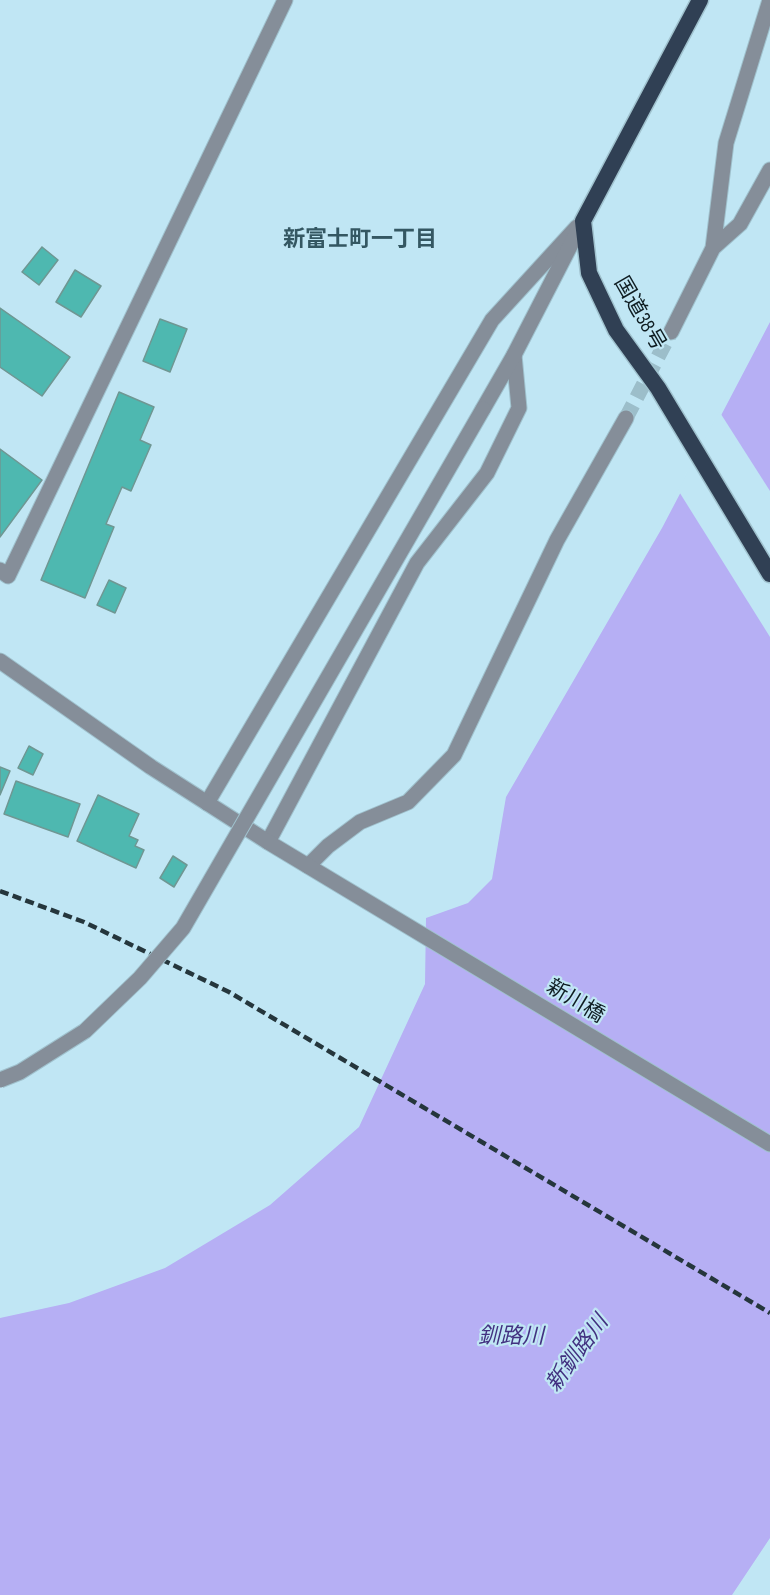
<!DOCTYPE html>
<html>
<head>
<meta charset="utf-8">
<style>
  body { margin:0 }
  canvas { display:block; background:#c0e6f4 }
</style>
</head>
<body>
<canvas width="770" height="1595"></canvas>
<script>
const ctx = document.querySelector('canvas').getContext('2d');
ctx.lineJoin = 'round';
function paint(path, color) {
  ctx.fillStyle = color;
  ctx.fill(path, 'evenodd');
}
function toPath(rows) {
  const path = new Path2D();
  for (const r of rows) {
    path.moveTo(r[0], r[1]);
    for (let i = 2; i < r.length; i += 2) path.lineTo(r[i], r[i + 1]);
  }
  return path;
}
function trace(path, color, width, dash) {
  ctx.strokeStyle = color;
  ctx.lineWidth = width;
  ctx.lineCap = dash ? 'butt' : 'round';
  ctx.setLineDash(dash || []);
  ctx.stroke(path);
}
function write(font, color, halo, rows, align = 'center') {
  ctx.font = font + ' "Sofia Sans Condensed","Noto Sans JP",sans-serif';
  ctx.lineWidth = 4.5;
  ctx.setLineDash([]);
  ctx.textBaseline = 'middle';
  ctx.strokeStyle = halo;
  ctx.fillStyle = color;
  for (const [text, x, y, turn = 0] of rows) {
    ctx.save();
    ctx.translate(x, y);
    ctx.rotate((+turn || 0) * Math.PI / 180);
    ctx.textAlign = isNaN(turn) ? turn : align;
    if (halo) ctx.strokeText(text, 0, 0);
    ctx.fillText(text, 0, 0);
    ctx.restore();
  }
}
paint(toPath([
  [770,322,770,1538,732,1595,0,1595,0,1318,69,1303,165,1268,270,1205,359,1127,425,984,426,918,468,903,492,879,506,797,662,528]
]), '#b6aff4');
paint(toPath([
  [719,411,770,491,770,637,678,490]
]), '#c0e6f4');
const building = toPath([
  [42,247,58,260,39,285,22,272,42,247],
  [75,270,101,286,81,317,56,302,75,270],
  [0,308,70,357,42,396,0,367,0,308],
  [160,319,187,329,170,372,143,361,160,319],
  [119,392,154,407,140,440,151,445,131,491,122,487,106,524,114,527,85,598,41,580,119,392],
  [0,449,42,480,0,537,0,449],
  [109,580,126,588,115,613,97,605,109,580],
  [29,746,43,754,33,775,18,768,29,746],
  [0,767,10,771,0,795,0,767],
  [16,781,80,804,68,837,4,814,16,781],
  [98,795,139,814,129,836,138,840,135,846,144,850,136,868,77,841,98,795],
  [173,856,187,865,174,887,160,878,173,856]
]);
paint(building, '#4eb8b0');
trace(building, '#6f9793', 1.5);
trace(toPath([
  [626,418,671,332]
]), '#9cbeca', 15, [15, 8]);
const service = toPath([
  [0,570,8,576,285,0]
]);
const minor = toPath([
  [713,248,740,224,770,170],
  [671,332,713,248,726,143,770,0],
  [207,803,492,320,577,227],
  [268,842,417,563,487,473,519,408,514,355],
  [308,866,328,846,360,822,408,802,454,755,557,540,626,418]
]);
const tertiary = toPath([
  [483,409,514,355,583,221],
  [0,661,151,767,268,842,770,1144]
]);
const trunk = toPath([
  [700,0,583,221,589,273,616,330,658,388,770,574]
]);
trace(service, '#a0c2ce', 17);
trace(minor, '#a0c2ce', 17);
trace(tertiary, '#a0c2ce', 17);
trace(trunk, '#a0c2ce', 19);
trace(service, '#858e99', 15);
trace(minor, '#858e99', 15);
trace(tertiary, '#858e99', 15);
trace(trunk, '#304054', 16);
trace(toPath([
  [0,891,84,922,229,992,770,1313]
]), '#25363c', 4.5, [9, 4.5]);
const tertiaryBridge = toPath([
  [0,1080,20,1072,85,1031,140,978,183,928,483,409]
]);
trace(tertiaryBridge, '#a0c2ce', 17, []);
trace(tertiaryBridge, '#858e99', 15);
write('21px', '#0e1c21', '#c0e6f4', [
  ["国道38号",639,314,60],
  ["新川橋",575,1002,31]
]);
write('bold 22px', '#345762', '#c0e6f4', [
  ["新富士町一丁目",360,240]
]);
write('italic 22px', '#423180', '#c0e6f4', [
  ["釧路川",511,1337],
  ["新釧路川",578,1354,-54]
]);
</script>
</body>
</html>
